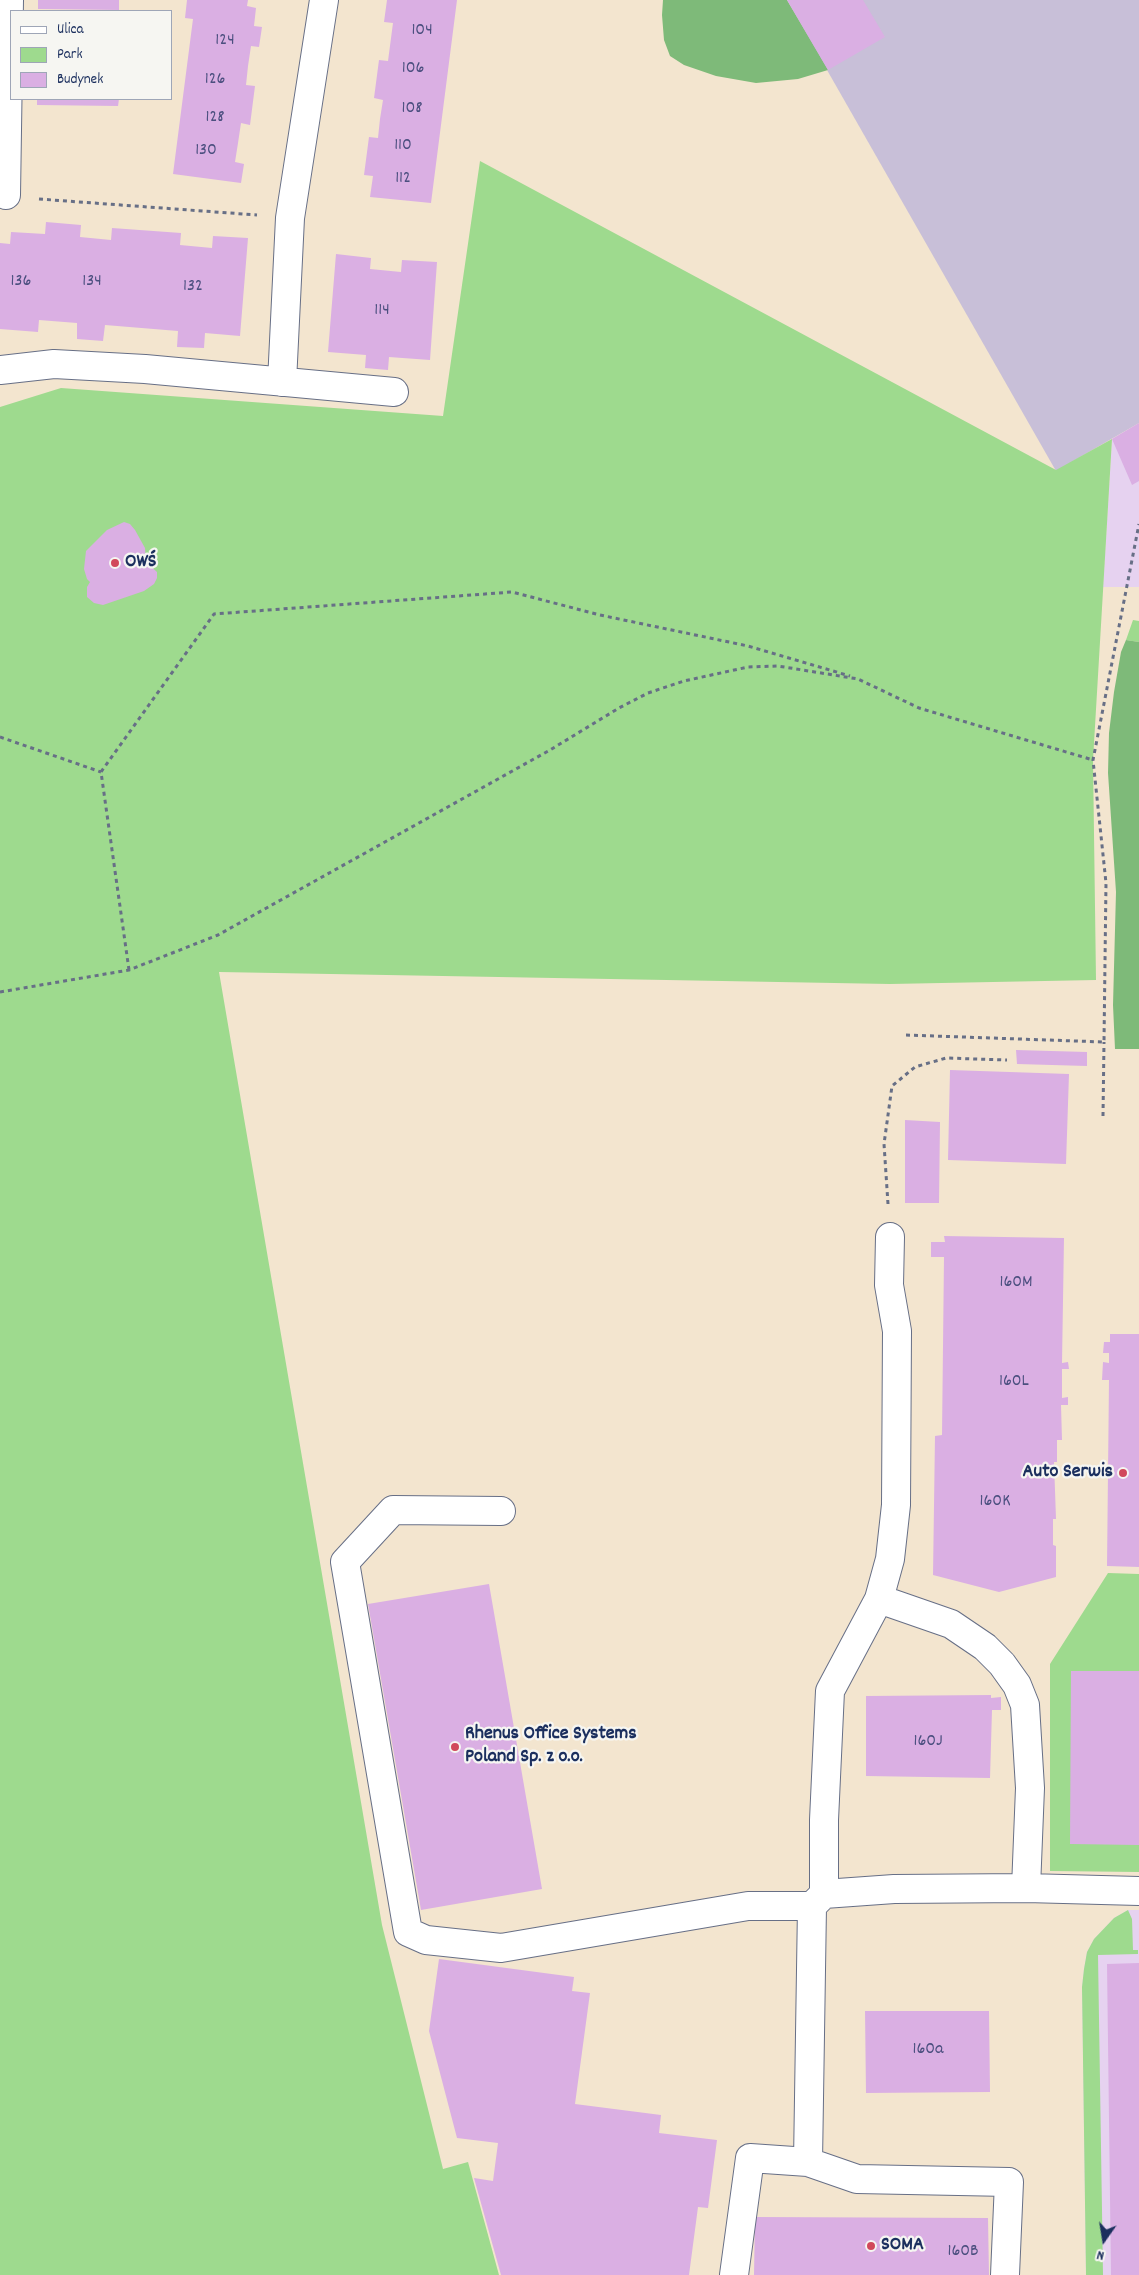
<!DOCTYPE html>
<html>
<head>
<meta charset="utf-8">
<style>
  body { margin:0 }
  #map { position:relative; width:1139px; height:2275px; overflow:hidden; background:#f3e5cf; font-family:Dekko,sans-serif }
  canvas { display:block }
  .legend { position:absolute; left:10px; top:10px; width:162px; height:90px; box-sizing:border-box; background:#f6f6f2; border:1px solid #9ea6b7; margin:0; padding:6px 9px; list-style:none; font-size:15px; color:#1b2f5e }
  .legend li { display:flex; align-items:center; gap:10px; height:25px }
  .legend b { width:25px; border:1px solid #9ea6b7 }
  .north { position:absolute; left:1079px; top:2215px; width:50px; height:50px; -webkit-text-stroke:4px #f6f6f2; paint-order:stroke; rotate:193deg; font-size:14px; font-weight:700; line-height:20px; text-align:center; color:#1b2f5e }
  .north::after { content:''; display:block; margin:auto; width:18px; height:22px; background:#1b2f5e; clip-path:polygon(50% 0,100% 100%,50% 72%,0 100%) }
</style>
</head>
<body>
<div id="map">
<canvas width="1139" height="2275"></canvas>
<ul class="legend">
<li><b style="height:6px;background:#fff"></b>Ulica</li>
<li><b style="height:14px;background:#9eda8e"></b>Park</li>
<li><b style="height:14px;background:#daafe3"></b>Budynek</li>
</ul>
<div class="north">N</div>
</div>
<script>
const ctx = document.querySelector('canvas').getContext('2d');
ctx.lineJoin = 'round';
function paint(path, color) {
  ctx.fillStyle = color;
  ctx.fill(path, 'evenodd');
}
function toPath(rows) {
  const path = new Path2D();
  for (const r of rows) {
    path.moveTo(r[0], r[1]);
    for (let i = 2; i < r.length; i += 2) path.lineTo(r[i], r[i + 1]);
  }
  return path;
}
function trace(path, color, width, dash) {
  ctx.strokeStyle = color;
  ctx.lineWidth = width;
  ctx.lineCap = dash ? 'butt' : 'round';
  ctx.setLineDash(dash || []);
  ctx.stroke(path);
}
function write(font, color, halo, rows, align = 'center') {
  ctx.font = font + ' Dekko,sans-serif';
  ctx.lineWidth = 4.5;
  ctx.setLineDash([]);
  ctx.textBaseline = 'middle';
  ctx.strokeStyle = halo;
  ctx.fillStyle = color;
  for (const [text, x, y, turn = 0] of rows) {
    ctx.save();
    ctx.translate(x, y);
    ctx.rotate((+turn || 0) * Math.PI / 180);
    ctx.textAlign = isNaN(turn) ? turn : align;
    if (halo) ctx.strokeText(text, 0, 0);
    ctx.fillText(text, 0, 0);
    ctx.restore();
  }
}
paint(toPath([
  [1139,423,1139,587,1103,587,1112,439],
  [1128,1910,1139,1910,1139,2275,1086,2275,1082,1987,1084,1969,1087,1952,1094,1939,1114,1918]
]), '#e6d2f0');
paint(toPath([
  [787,0,1139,0,1139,423,1056,471]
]), '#c8bfd8');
paint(toPath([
  [480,161,1056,470,1112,439,1093,760,1096,980,890,984,219,972,382,1925,443,2169,468,2162,499,2275,0,2275,0,407,61,388,443,416],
  [1133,620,1139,621,1139,642,1126,640],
  [1108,1573,1139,1574,1139,1872,1050,1871,1050,1664],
  [1128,1910,1132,1919,1133,1950,1138,1950,1138,1954,1098,1955,1103,2275,1086,2275,1082,1987,1084,1969,1087,1952,1094,1939,1114,1918]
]), '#9eda8e');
paint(toPath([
  [663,0,787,0,828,70,798,79,756,83,716,76,684,65,670,56,664,40,662,15],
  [1126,640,1139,642,1139,1049,1115,1049,1113,1005,1116,892,1108,773,1109,733,1114,692,1121,652]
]), '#7eba79');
paint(toPath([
  [38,0,119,0,119,10,38,9],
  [187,0,248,0,247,6,256,8,254,26,262,27,259,47,251,46,248,66,246,85,255,86,250,125,241,123,238,143,235,162,244,164,241,183,173,174,193,19,185,18],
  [387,0,457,0,431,203,370,197,373,176,364,175,369,137,378,138,380,119,383,100,374,98,379,60,388,61,393,23,384,22],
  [787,0,863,0,885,37,828,70],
  [37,99,119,99,118,106,37,105],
  [46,222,81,225,80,237,111,240,112,228,181,233,180,245,212,248,213,236,248,238,240,336,205,333,204,348,177,347,178,331,105,325,103,341,77,339,77,323,39,320,38,332,0,329,0,243,10,244,11,232,45,234],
  [336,254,371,258,370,269,401,272,402,260,437,262,430,360,389,357,388,370,365,368,366,355,328,352],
  [1139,423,1139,481,1132,485,1112,439],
  [124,522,130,524,135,530,145,548,146,562,157,572,157,578,154,584,144,591,103,605,94,603,87,597,87,587,90,582,87,579,84,569,86,551,107,530],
  [1016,1050,1087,1052,1087,1066,1017,1064],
  [950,1070,1069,1074,1066,1164,948,1160],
  [905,1120,940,1122,939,1203,905,1203],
  [944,1236,1064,1238,1062,1363,1068,1362,1069,1369,1062,1369,1062,1398,1068,1397,1068,1405,1061,1405,1062,1440,1057,1440,1057,1462,1054,1462,1056,1519,1053,1519,1053,1545,1056,1546,1056,1577,999,1592,933,1575,935,1436,942,1435,944,1257,931,1257,931,1242,945,1242],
  [1110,1334,1139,1334,1139,1567,1107,1566,1109,1380,1102,1380,1103,1362,1109,1363,1109,1353,1103,1353,1104,1342,1110,1342],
  [489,1584,542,1889,421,1910,368,1604],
  [1071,1671,1139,1671,1139,1845,1070,1844],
  [991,1695,991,1698,1001,1697,1001,1710,992,1710,990,1778,866,1776,866,1696],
  [439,1959,574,1977,572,1991,590,1993,575,2104,661,2115,659,2133,717,2140,708,2208,698,2207,689,2275,501,2275,474,2178,493,2181,498,2143,457,2138,429,2031],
  [1139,1963,1139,2275,1111,2275,1107,1964],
  [865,2011,989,2011,990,2092,866,2093],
  [755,2217,988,2218,989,2275,754,2275]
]), '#daafe3');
const minor = toPath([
  [6,195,9,0],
  [0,370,54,364,145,369,394,392],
  [282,382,290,218,324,0],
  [501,1511,393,1510,345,1562,408,1932,426,1940,501,1948,748,1906,812,1906,824,1894,894,1889,1026,1888,1139,1891],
  [879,1599,890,1559,896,1505,897,1331,889,1285,890,1237],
  [824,1894,824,1820,830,1691,879,1599,951,1624,985,1647,1002,1664,1017,1685,1025,1705,1030,1788,1026,1888],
  [808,2162,812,1906],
  [734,2275,750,2158,808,2162,857,2179,1009,2182,1005,2275]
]);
trace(minor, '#676f86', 30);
trace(toPath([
  [39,199,257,215],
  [0,737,101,772],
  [129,970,101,772,214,614,512,592,600,615,748,646,850,676],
  [0,992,129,970,218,935,550,750,619,708,648,693,684,681,748,667,778,666,858,679,919,708,1093,760],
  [906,1035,1104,1042,1106,883,1093,760,1139,524],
  [1103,1116,1104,1042],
  [888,1204,884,1144,892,1086,915,1067,946,1058,1007,1060]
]), '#676f86', 3, [4, 4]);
trace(minor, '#fff', 28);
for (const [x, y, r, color] of [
  [115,563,5,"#d1495b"],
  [1123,1473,5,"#d1495b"],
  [455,1747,5,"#d1495b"],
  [871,2246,5,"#d1495b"]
]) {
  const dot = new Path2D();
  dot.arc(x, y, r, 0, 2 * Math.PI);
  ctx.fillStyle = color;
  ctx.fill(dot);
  trace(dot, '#f6f6f2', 2);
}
write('18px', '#4b4f7f', null, [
  ["104",422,32],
  ["124",225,42],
  ["106",413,70],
  ["126",215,81],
  ["108",412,110],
  ["128",215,119],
  ["110",403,147],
  ["130",206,152],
  ["112",403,180],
  ["136",21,283],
  ["134",92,283],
  ["132",193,288],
  ["114",382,312],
  ["160M",1016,1284],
  ["160L",1014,1383],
  ["160K",995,1503],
  ["160J",928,1743],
  ["160a",928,2051],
  ["160B",963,2253]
]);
write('bold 20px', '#1b2f5e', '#f6f6f2', [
  ["OWŚ",125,563],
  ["Auto Serwis",1113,1473,"right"],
  ["Rhenus Office Systems",465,1735],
  ["Poland Sp. z o.o.",465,1758],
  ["SOMA",881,2246]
], 'left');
</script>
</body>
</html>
